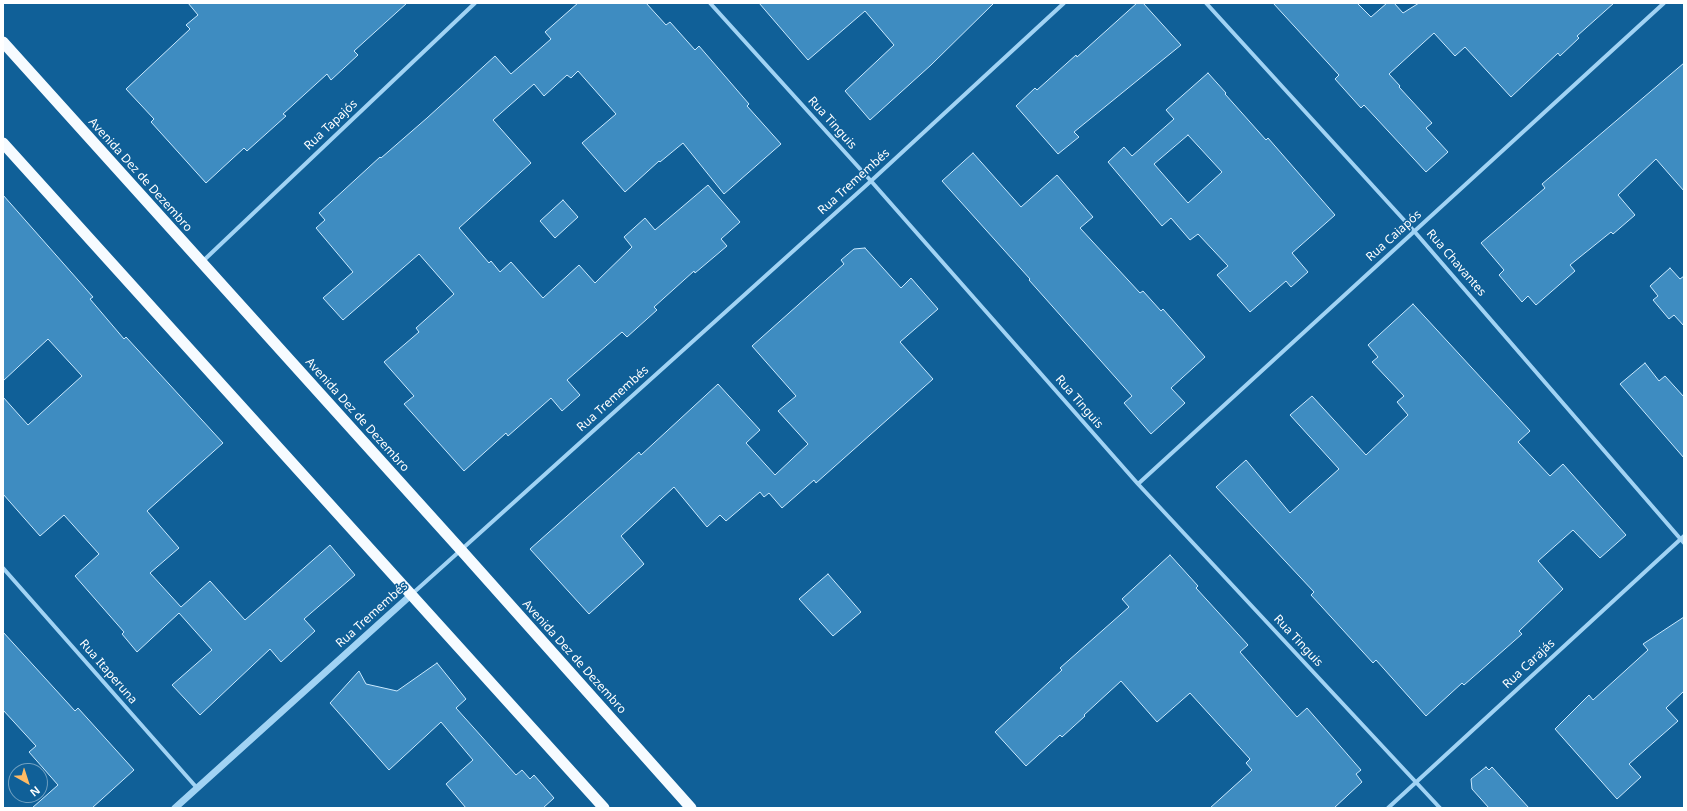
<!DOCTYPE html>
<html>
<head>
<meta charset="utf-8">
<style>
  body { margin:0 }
  #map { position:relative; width:1687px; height:811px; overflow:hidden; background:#106098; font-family:"Noto Sans",sans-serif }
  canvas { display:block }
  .frame { position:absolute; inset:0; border:4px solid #fff; pointer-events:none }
  .north { position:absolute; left:8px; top:763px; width:40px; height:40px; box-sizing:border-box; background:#106098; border:1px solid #70a0c1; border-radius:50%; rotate:141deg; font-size:11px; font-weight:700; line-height:16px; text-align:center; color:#fff }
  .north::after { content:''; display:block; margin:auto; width:14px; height:18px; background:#ffbb64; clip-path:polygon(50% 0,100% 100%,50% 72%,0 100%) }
</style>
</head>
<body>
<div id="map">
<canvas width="1687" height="811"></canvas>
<div class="frame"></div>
<div class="north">N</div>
</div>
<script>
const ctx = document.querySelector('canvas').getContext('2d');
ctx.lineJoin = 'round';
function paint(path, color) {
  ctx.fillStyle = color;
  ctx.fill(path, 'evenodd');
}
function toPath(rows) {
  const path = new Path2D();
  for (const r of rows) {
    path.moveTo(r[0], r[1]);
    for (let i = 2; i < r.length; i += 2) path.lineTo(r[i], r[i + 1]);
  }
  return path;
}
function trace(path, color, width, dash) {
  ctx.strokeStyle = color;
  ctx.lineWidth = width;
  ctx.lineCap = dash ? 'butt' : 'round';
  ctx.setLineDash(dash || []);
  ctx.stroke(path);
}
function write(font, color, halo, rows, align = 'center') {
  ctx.font = font + ' "Noto Sans",sans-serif';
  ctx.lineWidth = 3;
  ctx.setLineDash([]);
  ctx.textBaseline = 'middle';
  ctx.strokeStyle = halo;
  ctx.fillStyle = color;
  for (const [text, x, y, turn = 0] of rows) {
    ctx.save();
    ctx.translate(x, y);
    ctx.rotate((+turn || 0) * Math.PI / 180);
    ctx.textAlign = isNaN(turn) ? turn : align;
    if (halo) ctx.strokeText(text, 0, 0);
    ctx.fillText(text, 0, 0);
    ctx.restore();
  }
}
const building = toPath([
  [188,3,407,3,354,51,358,55,331,80,327,74,283,114,286,116,247,151,244,148,206,183,151,122,154,119,126,89,190,29,186,25,198,15,188,3],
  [578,3,646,3,666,25,670,22,695,50,699,46,749,104,747,106,781,144,724,194,683,143,660,162,659,161,625,192,582,143,616,114,578,71,571,78,567,75,544,96,534,84,493,120,531,163,459,228,489,263,491,261,500,272,511,262,543,298,579,265,595,283,632,247,624,237,645,218,655,230,708,185,740,222,721,239,727,246,695,273,694,271,654,307,657,310,627,337,622,332,567,380,580,395,562,411,551,398,508,436,506,433,464,471,404,404,414,396,384,362,419,332,416,328,454,294,419,254,343,320,323,298,353,272,316,228,325,220,319,213,380,157,381,158,427,118,495,56,511,74,551,39,545,32,578,3],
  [759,3,994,3,931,65,870,120,845,91,894,45,865,11,808,60,759,3],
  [1137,3,1143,3,1181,45,1074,132,1079,137,1058,154,1016,106,1035,88,1037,90,1076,55,1077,57,1137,3],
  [1273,3,1357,3,1371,17,1387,3,1394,3,1403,13,1419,3,1614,3,1577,36,1579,38,1560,56,1558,53,1511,97,1465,47,1455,56,1434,33,1389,74,1400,86,1399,87,1432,123,1426,128,1448,152,1426,172,1364,105,1361,108,1335,79,1339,75,1273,3],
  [1684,63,1684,191,1656,159,1618,195,1635,215,1613,234,1611,232,1570,265,1575,271,1536,305,1528,296,1522,302,1499,275,1504,270,1481,243,1545,188,1542,184,1684,63],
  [1208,73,1226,93,1225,94,1266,140,1268,138,1335,215,1292,253,1308,272,1291,287,1286,281,1250,312,1217,275,1228,266,1198,234,1190,240,1171,218,1162,226,1108,162,1124,147,1132,156,1174,119,1166,110,1208,73],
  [1188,135,1222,172,1188,203,1154,164,1188,135],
  [973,153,1021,207,1057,175,1093,217,1080,228,1140,293,1143,291,1161,311,1163,309,1205,357,1171,388,1185,403,1151,434,1124,403,1132,396,1029,280,1030,279,942,181,973,153],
  [3,195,93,297,90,299,124,339,126,337,223,443,147,511,179,548,150,573,181,607,210,581,245,620,330,545,355,575,304,619,315,631,281,662,270,649,200,715,172,685,212,650,179,613,137,652,122,634,124,632,75,576,99,554,64,515,40,536,3,494,3,397,28,425,82,376,48,339,3,381,3,195],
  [563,200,578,217,555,238,540,221,563,200],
  [865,248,901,288,911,278,938,309,900,342,933,379,816,483,814,480,782,508,769,493,764,497,760,492,726,521,720,515,707,527,674,487,621,536,644,564,589,614,530,549,639,452,641,455,718,384,760,430,746,443,775,475,808,444,778,411,796,396,752,346,844,264,841,260,854,249,865,248],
  [1670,268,1680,279,1684,276,1684,326,1674,315,1669,319,1653,300,1658,296,1650,286,1670,268],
  [1413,304,1530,431,1518,442,1550,476,1563,464,1626,535,1600,558,1573,530,1538,561,1563,589,1519,631,1522,634,1464,685,1462,683,1426,716,1376,660,1373,663,1311,595,1314,592,1216,487,1246,460,1290,513,1339,469,1290,415,1312,396,1366,455,1408,415,1397,402,1404,396,1372,362,1378,357,1368,345,1413,304],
  [1645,363,1659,381,1665,376,1684,397,1684,458,1620,384,1645,363],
  [1170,555,1198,586,1196,588,1248,645,1240,652,1297,717,1307,708,1361,770,1356,774,1362,782,1334,808,1210,808,1252,770,1246,763,1250,759,1190,693,1157,722,1121,681,1084,715,1085,716,1062,737,1060,735,1026,766,995,732,1062,670,1060,668,1129,607,1122,599,1170,555],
  [828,574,861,612,833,636,799,599,828,574],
  [1684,617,1684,691,1666,708,1678,721,1629,764,1641,777,1617,799,1555,729,1589,695,1593,700,1648,650,1643,644,1684,617],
  [3,632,75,711,78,708,134,770,92,808,32,808,58,785,29,752,36,746,3,710,3,632],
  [437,663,466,699,456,708,516,775,522,770,530,779,534,775,554,798,543,808,466,808,446,784,473,760,441,722,389,770,330,703,359,671,366,684,397,691,437,663],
  [1486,767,1489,770,1492,767,1529,808,1489,808,1472,789,1471,779,1486,767]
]);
paint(building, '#3e8cc1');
trace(building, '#cae9fe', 1);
trace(toPath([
  [710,3,871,181,1138,484,1440,808],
  [1206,3,1414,231,1684,543],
  [202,262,475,3],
  [1138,484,1664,3],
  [3,568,197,788],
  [412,594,871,181,1064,3],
  [1388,808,1684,536]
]), '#a1d3f4', 4);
trace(toPath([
  [175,808,412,594]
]), '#a1d3f4', 7);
trace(toPath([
  [3,42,461,550,691,808],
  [3,143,604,808]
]), '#f6fbff', 11);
write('12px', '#fff', '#106098', [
  ["Rua Tinguis",832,123,48],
  ["Rua Tapajós",331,125,-43],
  ["Avenida Dez de Dezembro",140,175,48],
  ["Rua Tremembés",854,182,-42],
  ["Rua Caiapós",1394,236,-42],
  ["Rua Chavantes",1456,263,49],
  ["Rua Tremembés",613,399,-42],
  ["Rua Tinguis",1079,402,49],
  ["Avenida Dez de Dezembro",357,415,48],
  ["Rua Tremembés",372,615,-42],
  ["Rua Tinguis",1298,641,47],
  ["Avenida Dez de Dezembro",574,657,48],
  ["Rua Carajás",1529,664,-43],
  ["Rua Itaperuna",108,672,49]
]);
</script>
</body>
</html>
